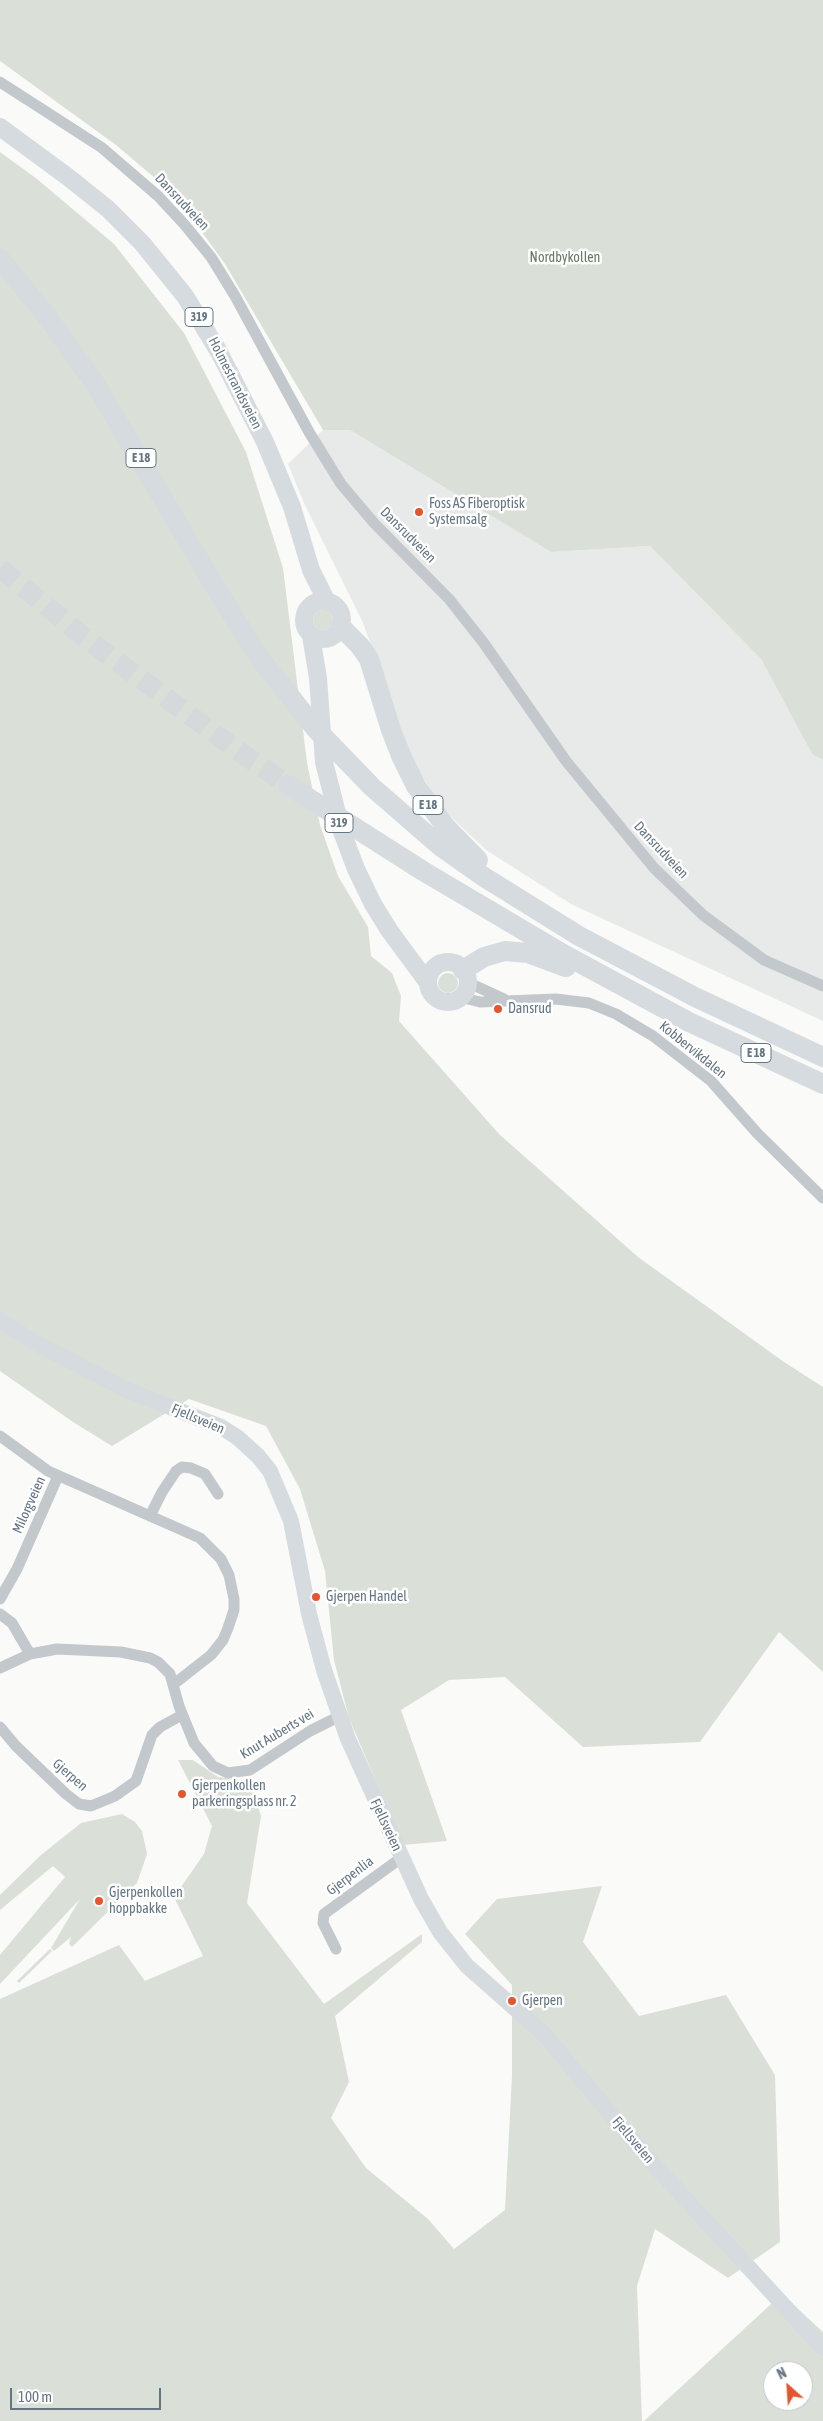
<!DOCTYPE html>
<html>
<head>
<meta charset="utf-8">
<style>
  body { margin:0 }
  #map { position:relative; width:823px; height:2421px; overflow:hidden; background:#fafaf8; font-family:"Asap Condensed",sans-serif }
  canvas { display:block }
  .north { position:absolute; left:763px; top:2361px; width:50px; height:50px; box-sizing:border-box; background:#fff; border:1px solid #c1c8cd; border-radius:50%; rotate:334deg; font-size:14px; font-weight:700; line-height:20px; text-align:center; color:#657683 }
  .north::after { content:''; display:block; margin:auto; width:18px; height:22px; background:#e4572e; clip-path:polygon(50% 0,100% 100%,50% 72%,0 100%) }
  .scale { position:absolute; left:10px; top:2388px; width:151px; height:22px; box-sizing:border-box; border:2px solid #657683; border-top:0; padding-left:6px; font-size:15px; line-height:18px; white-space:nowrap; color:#657683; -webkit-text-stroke:4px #fff; paint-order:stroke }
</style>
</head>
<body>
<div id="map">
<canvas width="823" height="2421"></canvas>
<div class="north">N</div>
<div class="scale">100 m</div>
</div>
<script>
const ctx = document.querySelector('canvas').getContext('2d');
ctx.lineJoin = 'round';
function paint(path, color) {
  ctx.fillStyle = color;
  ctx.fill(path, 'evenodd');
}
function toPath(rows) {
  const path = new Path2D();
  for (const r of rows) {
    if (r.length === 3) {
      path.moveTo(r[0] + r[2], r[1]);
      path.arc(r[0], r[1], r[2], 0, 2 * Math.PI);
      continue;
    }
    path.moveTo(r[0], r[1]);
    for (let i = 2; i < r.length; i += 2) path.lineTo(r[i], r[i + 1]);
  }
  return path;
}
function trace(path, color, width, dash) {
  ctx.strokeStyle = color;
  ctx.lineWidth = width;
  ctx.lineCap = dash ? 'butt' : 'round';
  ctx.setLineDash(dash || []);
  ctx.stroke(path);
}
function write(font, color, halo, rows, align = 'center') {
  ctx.font = font + ' "Asap Condensed",sans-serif';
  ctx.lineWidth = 5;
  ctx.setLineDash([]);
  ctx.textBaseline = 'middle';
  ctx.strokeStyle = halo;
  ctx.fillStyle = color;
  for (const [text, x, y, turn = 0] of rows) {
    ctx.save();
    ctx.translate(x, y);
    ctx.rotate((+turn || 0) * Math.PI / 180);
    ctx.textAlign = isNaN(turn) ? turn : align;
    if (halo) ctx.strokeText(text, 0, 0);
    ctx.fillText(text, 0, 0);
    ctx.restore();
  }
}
paint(toPath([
  [323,430,350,430,551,552,650,546,761,659,812,754,823,760,823,1021,571,904,486,850,444,810,413,762,363,623,304,503,288,464]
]), '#e8e9e9');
paint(toPath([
  [0,0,823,0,823,760,812,754,761,659,650,546,551,552,350,430,323,430,225,264,194,221,162,184,116,145,0,61],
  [0,152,37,179,114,244,184,333,246,452,283,568,307,763,320,825,338,876,368,927,371,956,392,973,401,996,399,1021,499,1134,638,1257,784,1362,823,1387,823,1672,779,1632,700,1742,583,1747,505,1677,449,1680,401,1710,447,1841,403,1845,349,1718,334,1660,325,1571,300,1489,266,1426,189,1399,112,1446,73,1422,0,1371],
  [323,620,10],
  [448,983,10],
  [178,1760,193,1760,218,1777,250,1781,261,1816,247,1903,324,2004,422,1934,422,1942,335,2016,349,2082,331,2118,366,2168,428,2219,454,2249,505,2210,512,2076,512,1985,465,1934,497,1899,602,1886,583,1942,639,2016,726,1995,775,2075,780,2242,728,2278,655,2229,637,2286,642,2421,0,2421,0,1999,119,1945,145,1981,203,1956,174,1897,204,1854,212,1826],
  [122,1814,135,1822,142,1831,147,1854,137,1883,72,1947,69,1944,71,1937,54,1951,51,1948,80,1899,0,1984,0,1955,65,1877,53,1866,0,1910,0,1895,41,1855,81,1823],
  [50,1949,52,1951,19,1983,17,1981],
  [782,2294,823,2332,823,2421,644,2421],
  [773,2371,803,2371,803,2401,773,2401]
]), '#dadfd7');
trace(toPath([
  [0,568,84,637,230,745,288,785]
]), '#d5d9db', 20, [20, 10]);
trace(toPath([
  [0,82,101,147,158,196,184,224,211,257,235,296,309,432,341,484,374,523,449,599,483,642,566,761,654,868,703,915,764,960,823,986],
  [467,982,504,999],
  [460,997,480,1002,556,999,589,1003,616,1014,653,1036,711,1081,757,1133,823,1198],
  [0,1436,48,1471,200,1538,221,1559,229,1575,234,1599,234,1610,228,1628,223,1640,211,1655,174,1684],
  [150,1516,162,1492,176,1471,182,1467,191,1468,205,1474,218,1494],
  [0,1599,17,1569,58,1476],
  [0,1614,12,1623,30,1654],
  [0,1668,30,1654,57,1649,121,1652,150,1658,158,1662,170,1674,179,1706,194,1743,213,1766,228,1773,250,1770,310,1731,340,1716],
  [0,1727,16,1746,66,1794,79,1804,91,1806,115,1796,136,1781,152,1735,160,1727,182,1715],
  [336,1949,323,1923,324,1914,401,1858]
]), '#c3c8cc', 11);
trace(toPath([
  [0,1320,34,1342,127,1390,221,1427,237,1437,258,1456,270,1471,291,1521,309,1614,324,1670,348,1739,421,1899,440,1932,467,1966,543,2033,645,2155,823,2348]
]), '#d6dbdf', 16);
trace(toPath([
  [0,127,68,177,108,209,142,243,185,296,219,352,265,442,292,507,311,570,327,602],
  [323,620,19],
  [311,636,318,678,324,762,341,829,356,869,373,904,389,930,428,983],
  [448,982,20]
]), '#d6dbdf', 18);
trace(toPath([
  [0,259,42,310,96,385,215,587,259,657,315,728,372,787,440,846,484,877,579,936,695,997,823,1057],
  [341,627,360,646,369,659,391,730,402,758,416,786,445,826,478,860],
  [288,785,423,871,565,955,689,1022,823,1084],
  [463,970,484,957,505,951,528,953,566,967]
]), '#d6dbdf', 20);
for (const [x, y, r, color] of [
  [419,512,5,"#e4572e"],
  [498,1009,5,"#e4572e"],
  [316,1597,5,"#e4572e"],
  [182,1794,5,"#e4572e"],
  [99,1901,5,"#e4572e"],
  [512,2001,5,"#e4572e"]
]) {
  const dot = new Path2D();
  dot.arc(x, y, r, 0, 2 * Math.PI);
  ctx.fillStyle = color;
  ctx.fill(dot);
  trace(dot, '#fff', 2);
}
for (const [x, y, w] of [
  [199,317,28],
  [141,458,30],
  [428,805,30],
  [339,823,28],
  [756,1053,30]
]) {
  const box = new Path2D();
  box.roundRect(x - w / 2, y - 9.5, w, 19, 4);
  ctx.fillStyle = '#fff';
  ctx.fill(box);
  trace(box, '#657683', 1);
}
write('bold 12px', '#657683', null, [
  ["319",199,317],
  ["E 18",141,458],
  ["E 18",428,805],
  ["319",339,823],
  ["E 18",756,1053]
]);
write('14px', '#657683', '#fff', [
  ["Dansrudveien",182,202,47],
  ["Holmestrandsveien",235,383,63],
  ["Dansrudveien",408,535,45],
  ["Dansrudveien",661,850,47],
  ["Kobbervikdalen",693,1050,39],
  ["Fjellsveien",198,1419,23],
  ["Milorgveien",29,1505,-66],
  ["Knut Auberts vei",277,1734,-31],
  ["Gjerpen",70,1775,41],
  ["Fjellsveien",386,1825,65],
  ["Gjerpenlia",350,1876,-37],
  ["Fjellsveien",633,2140,50]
]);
write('14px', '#687a64', '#fff', [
  ["Nordbykollen",565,258]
]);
write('14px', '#657683', '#fff', [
  ["Foss AS Fiberoptisk",429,504],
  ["Systemsalg",429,520],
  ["Dansrud",508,1009],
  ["Gjerpen Handel",326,1597],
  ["Gjerpenkollen",192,1786],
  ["parkeringsplass nr. 2",192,1802],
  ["Gjerpenkollen",109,1893],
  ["hoppbakke",109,1909],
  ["Gjerpen",522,2001]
], 'left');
</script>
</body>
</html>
